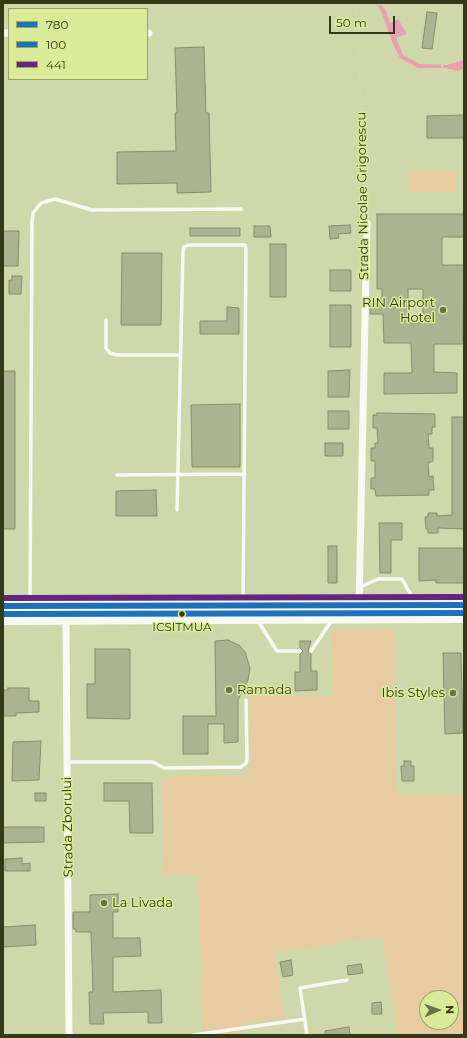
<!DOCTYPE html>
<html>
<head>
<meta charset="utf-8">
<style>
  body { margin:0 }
  #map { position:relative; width:467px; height:1038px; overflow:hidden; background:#cfd8ab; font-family:Montserrat,sans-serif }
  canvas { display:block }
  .frame { position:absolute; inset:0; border:4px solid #343918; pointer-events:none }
  .legend { position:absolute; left:8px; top:8px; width:140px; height:72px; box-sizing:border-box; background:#dbea99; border:1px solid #98a365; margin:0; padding:5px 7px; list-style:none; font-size:12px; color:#343918 }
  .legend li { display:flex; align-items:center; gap:8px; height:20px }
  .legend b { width:20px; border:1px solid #98a365 }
  .north { position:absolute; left:419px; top:990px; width:40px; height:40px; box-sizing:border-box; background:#dbea99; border:1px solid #98a365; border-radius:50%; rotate:88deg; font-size:11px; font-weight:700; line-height:16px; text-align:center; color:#343918 }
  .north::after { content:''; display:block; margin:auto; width:14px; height:18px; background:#6a714b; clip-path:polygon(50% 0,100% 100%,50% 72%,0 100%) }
  .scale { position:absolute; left:329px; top:16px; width:66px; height:18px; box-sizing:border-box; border:2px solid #343918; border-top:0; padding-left:5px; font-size:12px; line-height:14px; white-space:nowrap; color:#343918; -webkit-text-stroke:3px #dbea99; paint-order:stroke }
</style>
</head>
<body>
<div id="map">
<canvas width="467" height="1038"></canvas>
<div class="frame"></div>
<ul class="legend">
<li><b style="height:5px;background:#1d71b8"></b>780</li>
<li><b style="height:5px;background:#1d71b8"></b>100</li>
<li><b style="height:5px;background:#662483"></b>441</li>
</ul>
<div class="north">N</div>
<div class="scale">50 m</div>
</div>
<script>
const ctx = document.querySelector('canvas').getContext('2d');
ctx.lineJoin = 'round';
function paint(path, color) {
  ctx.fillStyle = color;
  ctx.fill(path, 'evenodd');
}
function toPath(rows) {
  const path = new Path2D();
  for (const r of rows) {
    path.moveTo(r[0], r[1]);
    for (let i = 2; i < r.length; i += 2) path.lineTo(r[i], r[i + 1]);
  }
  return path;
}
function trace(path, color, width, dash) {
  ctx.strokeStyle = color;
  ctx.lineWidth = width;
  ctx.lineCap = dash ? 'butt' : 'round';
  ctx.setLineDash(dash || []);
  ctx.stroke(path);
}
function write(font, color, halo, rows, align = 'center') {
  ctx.font = font + ' Montserrat,sans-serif';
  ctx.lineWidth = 3;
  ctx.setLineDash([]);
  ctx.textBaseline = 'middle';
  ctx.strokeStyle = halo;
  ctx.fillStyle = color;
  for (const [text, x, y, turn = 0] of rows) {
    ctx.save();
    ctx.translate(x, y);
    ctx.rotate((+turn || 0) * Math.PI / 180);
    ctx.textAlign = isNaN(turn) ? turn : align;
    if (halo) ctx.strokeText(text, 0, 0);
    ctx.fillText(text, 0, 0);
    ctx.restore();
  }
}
paint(toPath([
  [409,170,456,170,456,192,409,192],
  [394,629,396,794,464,794,464,1035,398,1035,382,936,275,953,285,1018,241,1024,242,1035,208,1035,220,1033,222,1027,203,1030,198,874,164,875,162,777,250,775,249,695,333,696,332,630],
  [427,998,451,998,451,1022,427,1022]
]), '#e7cca2');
paint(toPath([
  [375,3,380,3,386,11,390,23,398,19,407,34,396,38,403,55,420,64,447,65,464,60,464,64,461,66,464,66,464,69,458,71,445,68,418,68,400,58,393,44,381,11]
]), '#eba0af');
const building = toPath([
  [427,12,437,13,432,49,422,48,427,12],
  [204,47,206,113,209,113,211,192,177,193,177,183,117,184,117,152,176,151,175,113,177,113,175,48,204,47],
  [464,115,464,138,427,138,427,116,464,115],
  [377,214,464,214,464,237,442,237,442,265,464,265,463,344,434,344,434,372,457,373,457,393,384,394,384,373,412,373,411,343,384,343,383,314,370,314,370,304,382,304,382,289,377,289,377,214],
  [408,289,423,289,423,323,408,323,408,289],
  [350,225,351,233,338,234,339,238,330,239,329,226,350,225],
  [254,226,270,226,271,237,254,237,254,226],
  [190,228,240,228,240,236,190,236,190,228],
  [3,231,19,231,18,266,3,266,3,231],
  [270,244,286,244,286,297,270,297,270,244],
  [122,253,162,253,161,325,121,325,122,253],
  [330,270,351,270,351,291,330,291,330,270],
  [12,276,22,276,21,294,9,294,9,280,12,280,12,276],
  [330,305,351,305,351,347,330,347,330,305],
  [227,307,239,308,239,334,200,334,200,321,227,321,227,307],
  [350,370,349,397,328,397,328,371,350,370],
  [3,371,15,371,15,529,3,529,3,371],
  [240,404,240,467,192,467,191,405,240,404],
  [328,411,349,411,349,429,328,429,328,411],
  [377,413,435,414,435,427,432,427,432,434,428,434,429,448,433,448,433,461,428,463,429,477,433,476,434,490,429,490,429,495,376,496,375,489,371,489,371,478,375,478,375,461,371,461,371,448,375,448,375,443,378,443,377,428,373,428,373,415,377,415,377,413],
  [452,417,464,417,464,529,438,528,438,533,428,533,428,529,426,529,425,517,428,517,428,513,437,513,437,516,452,515,452,417],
  [325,443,343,443,343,456,325,456,325,443],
  [156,490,157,516,116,516,116,491,156,490],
  [379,523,402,523,402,540,391,540,391,573,380,573,379,523],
  [328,546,337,546,337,583,328,583,328,546],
  [419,548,464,548,464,583,436,583,436,580,419,581,419,548],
  [228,640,239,645,245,652,250,668,248,680,238,700,238,742,224,743,224,724,208,724,208,754,183,754,183,716,216,716,215,641,228,640],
  [300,641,311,641,308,651,311,654,311,671,317,671,317,690,295,691,295,672,300,672,300,654,303,651,300,648,300,641],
  [95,649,130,649,130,719,87,718,87,684,95,684,95,649],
  [443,653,461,653,463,733,445,734,443,653],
  [8,688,29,688,29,701,39,701,39,712,16,713,16,716,3,716,3,690,8,690,8,688],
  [41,741,39,780,12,781,13,742,41,741],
  [404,761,411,761,411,766,414,766,414,781,402,781,401,766,404,766,404,761],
  [104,783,152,783,153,833,130,833,129,801,104,801,104,783],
  [35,793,46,793,46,801,35,801,35,793],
  [3,827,44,827,44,842,3,843,3,827],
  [22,858,22,864,30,863,30,871,5,871,5,859,22,858],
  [118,894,118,912,113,912,113,938,140,938,141,956,113,957,113,992,161,990,162,1023,148,1023,148,1012,103,1013,104,1024,90,1024,89,992,93,992,91,932,76,932,76,929,73,929,73,912,90,912,90,895,118,894],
  [35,925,36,945,3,947,3,927,35,925],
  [291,960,293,975,283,977,280,962,291,960],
  [361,964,363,973,348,975,347,966,361,964],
  [381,1002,382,1014,372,1014,372,1003,381,1002],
  [349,1027,350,1035,325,1035,325,1031,349,1027]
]);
paint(building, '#acb390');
trace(building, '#878e69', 1);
trace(toPath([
  [356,3,366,215],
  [374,8,381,3],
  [442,60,442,75],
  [205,595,205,593,222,595]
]), '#d4d7c9', 1.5, [2, 3]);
trace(toPath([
  [106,320,106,348,110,353,117,355,179,355],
  [117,475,245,474],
  [177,510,183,251,184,247,188,245,245,245,246,249,243,604],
  [360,587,378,579,402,579,415,602],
  [30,605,32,223,33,213,41,203,55,199,92,210,241,209],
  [258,621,277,651,300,651],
  [311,651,332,620],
  [67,762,153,762,164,768,241,767,246,763,247,759,246,700],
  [194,1035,305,1019],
  [307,1035,300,988,347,980]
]), '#f8f9f2', 3.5);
trace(toPath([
  [3,33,9,33],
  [147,33,149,33],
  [359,605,367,223],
  [66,619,69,1035]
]), '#f8f9f2', 7);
trace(toPath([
  [3,606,464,605],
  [3,619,464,617]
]), '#f8f9f2', 12);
trace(toPath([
  [3,606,464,605]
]), '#1d71b8', 6);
trace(toPath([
  [3,614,464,613]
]), '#1d71b8', 6);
trace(toPath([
  [3,598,464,597]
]), '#662483', 6);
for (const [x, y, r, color] of [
  [443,310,4,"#6a714b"],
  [182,614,3.5,"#343918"],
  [229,690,4,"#6a714b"],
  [453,693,4,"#6a714b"],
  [104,903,4,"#6a714b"]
]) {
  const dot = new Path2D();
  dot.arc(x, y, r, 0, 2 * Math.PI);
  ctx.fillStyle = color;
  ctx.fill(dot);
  trace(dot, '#dbea99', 1.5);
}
write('12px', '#343918', '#dbea99', [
  ["ICSITMUA",182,627]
]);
write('13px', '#343918', '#dbea99', [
  ["Strada Nicolae Grigorescu",363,196,-91],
  ["Strada Zborului",68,827,-91]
]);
write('13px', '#343918', '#dbea99', [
  ["RIN Airport",435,303],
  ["Hotel",435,318],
  ["Ramada",237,690,"left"],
  ["Ibis Styles",445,693],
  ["La Livada",112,903,"left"]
], 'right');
</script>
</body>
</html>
